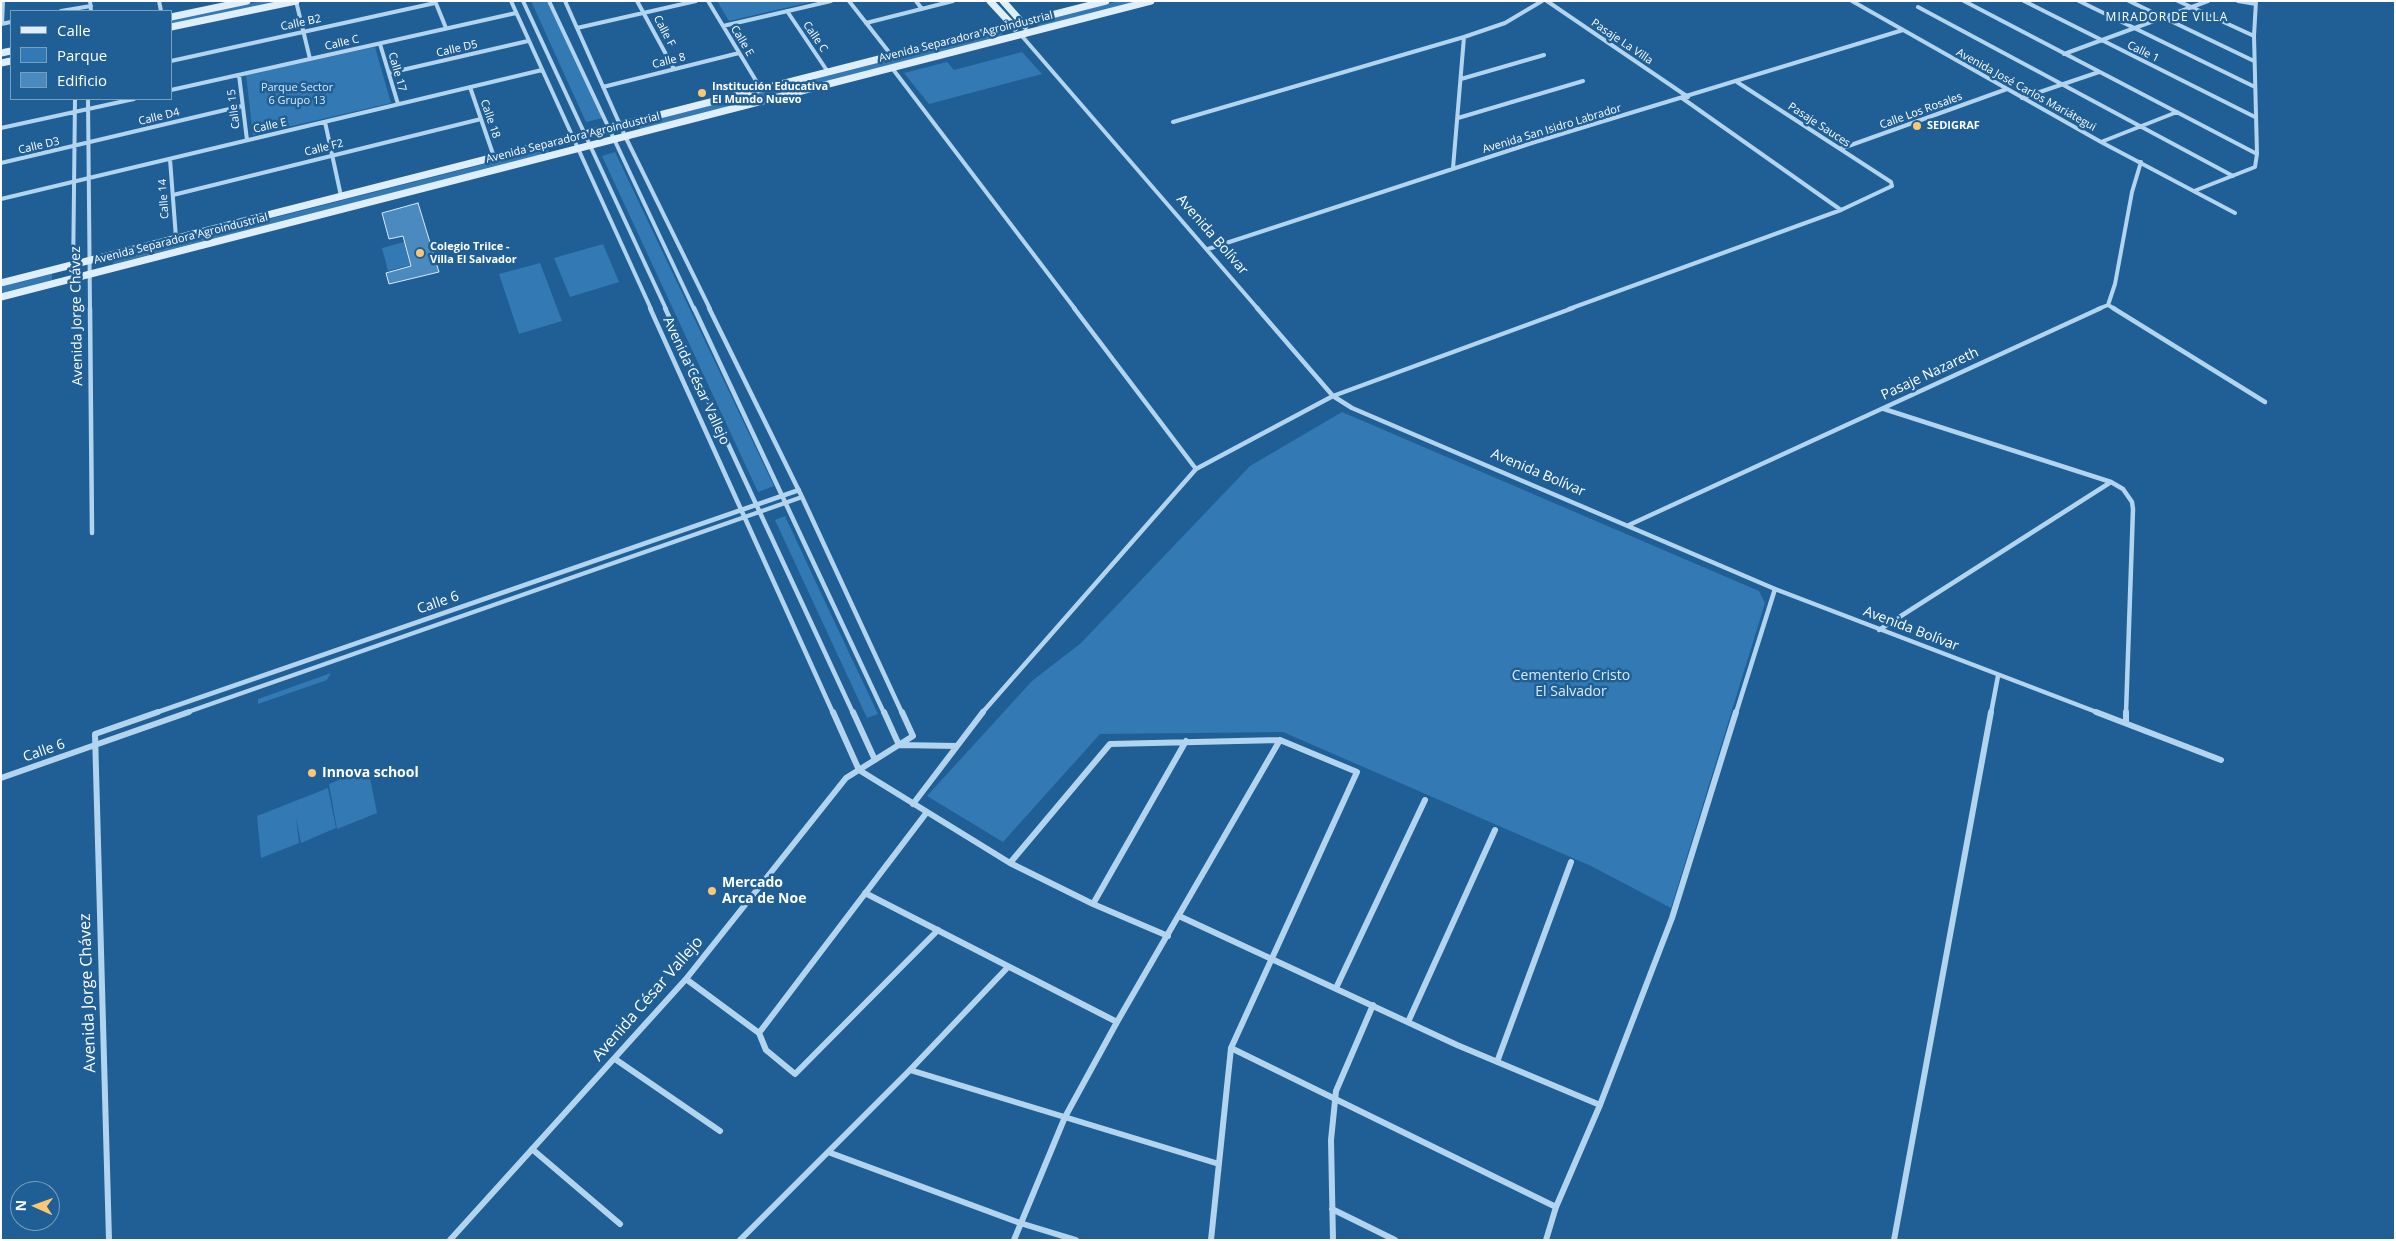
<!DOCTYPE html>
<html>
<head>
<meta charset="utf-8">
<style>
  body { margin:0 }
  #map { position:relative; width:2396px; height:1241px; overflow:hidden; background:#1f5f95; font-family:"Open Sans",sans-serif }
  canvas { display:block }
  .frame { position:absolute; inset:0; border:2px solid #fff; pointer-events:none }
  .legend { position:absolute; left:10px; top:10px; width:162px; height:90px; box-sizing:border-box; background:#1f5f95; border:1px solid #799fbf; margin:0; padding:6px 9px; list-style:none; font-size:15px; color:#fff }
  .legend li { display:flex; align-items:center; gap:10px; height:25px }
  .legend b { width:25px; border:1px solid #799fbf }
  .north { position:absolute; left:10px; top:1181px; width:50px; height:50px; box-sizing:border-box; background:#1f5f95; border:1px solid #799fbf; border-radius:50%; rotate:272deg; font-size:14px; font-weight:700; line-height:20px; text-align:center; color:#fff }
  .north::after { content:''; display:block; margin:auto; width:18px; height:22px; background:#fdc672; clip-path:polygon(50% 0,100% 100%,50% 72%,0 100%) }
</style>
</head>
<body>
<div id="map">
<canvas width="2396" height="1241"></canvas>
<div class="frame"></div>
<ul class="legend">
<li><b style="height:6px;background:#dfeefb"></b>Calle</li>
<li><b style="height:14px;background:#3379b3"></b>Parque</li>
<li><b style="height:14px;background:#4b8abe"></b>Edificio</li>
</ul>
<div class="north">N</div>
</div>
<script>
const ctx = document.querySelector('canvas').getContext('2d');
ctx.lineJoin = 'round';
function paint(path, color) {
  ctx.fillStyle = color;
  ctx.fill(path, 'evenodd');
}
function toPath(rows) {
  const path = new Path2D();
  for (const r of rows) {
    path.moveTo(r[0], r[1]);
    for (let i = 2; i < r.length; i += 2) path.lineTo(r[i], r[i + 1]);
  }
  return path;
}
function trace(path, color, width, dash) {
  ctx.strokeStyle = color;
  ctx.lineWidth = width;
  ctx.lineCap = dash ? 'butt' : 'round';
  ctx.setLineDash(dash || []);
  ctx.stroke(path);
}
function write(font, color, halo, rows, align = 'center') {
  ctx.font = font + ' "Open Sans",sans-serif';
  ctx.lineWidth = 5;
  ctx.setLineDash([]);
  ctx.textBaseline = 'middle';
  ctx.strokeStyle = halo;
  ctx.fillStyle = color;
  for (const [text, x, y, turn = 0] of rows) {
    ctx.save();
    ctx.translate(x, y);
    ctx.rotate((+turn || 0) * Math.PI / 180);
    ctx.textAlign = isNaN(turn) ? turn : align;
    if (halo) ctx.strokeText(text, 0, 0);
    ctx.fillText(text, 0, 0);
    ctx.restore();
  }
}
paint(toPath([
  [262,1,284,1,171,25,171,20],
  [531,1,548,1,603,118,586,122],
  [717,1,815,1,729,21],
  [1119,1,1138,1,1039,27,1035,23],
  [1000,32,1004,36,640,129,637,124],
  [375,47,391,103,253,135,246,75],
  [1022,52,1042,74,929,104,904,73,947,62,954,70],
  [547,148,549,153,113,264,113,259],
  [615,152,774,486,758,492,602,156],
  [404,242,410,265,388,271,382,248],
  [603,244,619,282,570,297,554,258],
  [540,263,562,321,519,334,499,274],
  [52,274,52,280,1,293,1,287],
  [1342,412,1759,591,1765,603,1671,908,1591,866,1283,732,1100,734,1003,842,927,796,1032,681,1081,643,1250,466],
  [785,516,818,587,878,714,867,718,775,520],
  [331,673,327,680,258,704,258,699],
  [368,768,377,813,337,829,329,784],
  [328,788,336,828,301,843,296,818,299,843,261,858,257,816]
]), '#3379b3');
const building = toPath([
  [418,203,439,272,389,284,386,273,411,266,403,236,389,239,382,213,418,203]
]);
paint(building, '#4b8abe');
trace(building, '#d9ebfa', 1);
trace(toPath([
  [90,1,91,11],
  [159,1,161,11],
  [296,1,310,59],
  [435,1,446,28],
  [511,1,651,309],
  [523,1,666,309],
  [549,1,694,309],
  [565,1,625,136,710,309],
  [637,1,674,69],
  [708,1,761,89],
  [849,1,892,56],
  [916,1,922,9],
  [1547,1,1688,97],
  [1852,1,2101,142,2235,213],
  [1964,1,2257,154],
  [2024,1,2255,117],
  [2079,1,2255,87],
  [2129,1,2254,61],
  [2178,1,2254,36],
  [2238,1,2256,4],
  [1918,7,2233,176],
  [61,11,91,6],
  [787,11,828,72],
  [866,23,953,1],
  [1,24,11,22],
  [2,24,3,1],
  [723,26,831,1],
  [577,28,696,1],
  [1021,35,1258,309],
  [380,44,398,104],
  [2064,54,2208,1],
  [171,61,435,3],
  [892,68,1075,309],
  [389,73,528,41],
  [239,75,247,140],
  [1461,79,1544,55],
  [470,87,494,157],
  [603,87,739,53],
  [171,90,516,13],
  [1682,98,1841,210],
  [2022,98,2099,72],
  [88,99,90,309],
  [1458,118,1583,81],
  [325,122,341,196],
  [1173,122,1464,37,1505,23,1542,1],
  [1,128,134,99],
  [2101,142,2177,112],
  [1840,149,2007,89],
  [170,159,176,238],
  [1,163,242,106],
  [1453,168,1464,37],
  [2194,191,2255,167,2257,154,2254,36,2256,1],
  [173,195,481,119],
  [1,199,542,70],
  [1208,249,1535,142,1903,30],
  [73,278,75,99],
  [2108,305,2115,309],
  [1569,309,1841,210,1892,186,1891,182,1737,82],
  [2098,309,2108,305,2115,284,2132,192,2141,162]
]), '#b2d4ef', 4);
trace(toPath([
  [90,308,92,533],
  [650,308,833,713],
  [665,308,853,713],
  [694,308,884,713],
  [709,308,802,497,902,713],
  [1074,308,1196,469],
  [1257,308,1333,396,1352,408,1775,589,2099,713],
  [2113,308,2265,402],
  [1884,409,2111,482,2123,489,2132,502,2133,509,2126,713],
  [1629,525,2101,308],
  [1879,630,2111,482],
  [155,713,799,490],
  [185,713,802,497],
  [982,713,1196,469,1333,396,1573,308],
  [1736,713,1775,589],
  [1991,713,1998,676]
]), '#b2d4ef', 4.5);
trace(toPath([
  [833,712,859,770,1010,863,1093,904,1168,936],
  [853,712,875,760],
  [884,712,899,745,957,746],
  [2096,712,2221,760],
  [2126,723,2126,712],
  [1,778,189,712],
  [913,804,983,712],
  [1010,863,1110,744,1280,740,1357,772,1231,1048,1211,1240],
  [865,893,1117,1022],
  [1093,904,1186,741],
  [1179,916,1457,1045,1600,1105],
  [686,979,759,1033,766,1050,795,1074,938,930],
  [1336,988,1425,800],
  [1408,1022,1495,830],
  [759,1033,927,812],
  [1231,1048,1556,1207],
  [615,1059,720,1131],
  [1497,1062,1571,862],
  [910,1070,1219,1164],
  [532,1149,620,1224],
  [828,1152,1020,1223,1076,1240],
  [1332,1209,1395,1240],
  [109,1240,95,734,158,712],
  [450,1240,686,979,846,778,913,736,902,712],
  [740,1240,910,1070,1008,967],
  [1014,1240,1065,1117,1117,1022,1280,740],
  [1333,1240,1331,1140,1336,1091,1373,1005],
  [1546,1240,1556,1207,1600,1105,1672,918,1736,712],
  [1894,1240,1991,712]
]), '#b2d4ef', 6);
trace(toPath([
  [990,1,1015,28],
  [1003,1,1025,26],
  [171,17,247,1],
  [171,27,296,1],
  [1,53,11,51],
  [1,63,11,61],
  [1,283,1106,1],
  [1,297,1151,1]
]), '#dfeefb', 7);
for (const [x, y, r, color] of [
  [702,93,5,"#fdc672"],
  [1917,126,5,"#fdc672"],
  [420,253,5,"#fdc672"],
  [312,773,5,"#fdc672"],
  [712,891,5,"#fdc672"]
]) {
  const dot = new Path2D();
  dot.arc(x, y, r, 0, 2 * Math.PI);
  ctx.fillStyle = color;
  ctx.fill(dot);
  trace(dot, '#1f5f95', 2);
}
write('11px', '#fff', '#1f5f95', [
  ["Calle B2",301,23,-12],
  ["Calle F",664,31,62],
  ["Calle C",815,37,56],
  ["Avenida Separadora Agroindustrial",966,37,-14],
  ["Calle E",742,41,59],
  ["Pasaje La Villa",1622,42,34],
  ["Calle C",342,43,-13],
  ["Calle D5",457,49,-13],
  ["Calle 1",2143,52,26],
  ["Calle 8",669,61,-14],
  ["Calle 17",397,72,74],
  ["Avenida José Carlos Mariátegui",2026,90,29],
  ["Calle 15",234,109,-97],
  ["Calle Los Rosales",1921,111,-20],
  ["Calle D4",159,117,-14],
  ["Calle 18",490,119,71],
  ["Pasaje Sauces",1819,125,33],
  ["Calle E",270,126,-13],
  ["Avenida San Isidro Labrador",1552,129,-17],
  ["Avenida Separadora Agroindustrial",573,138,-14],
  ["Calle D3",39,146,-13],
  ["Calle F2",324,148,-14],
  ["Calle 14",164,199,-94],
  ["Avenida Separadora Agroindustrial",181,239,-14]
]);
write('bold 11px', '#fff', '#1f5f95', [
  ["Institución Educativa",712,87],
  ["El Mundo Nuevo",712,100],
  ["SEDIGRAF",1927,126],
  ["Colegio Trilce -",430,247],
  ["Villa El Salvador",430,260]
], 'left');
write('11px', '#d9ebfa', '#1f5f95', [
  ["Parque Sector",297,88],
  ["6 Grupo 13",297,101]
]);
ctx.letterSpacing = '1px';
write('12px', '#fff', '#1f5f95', [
  ["MIRADOR DE VILLA",2167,18]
]);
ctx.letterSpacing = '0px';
write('14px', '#fff', '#1f5f95', [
  ["Avenida Bolívar",1212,235,49],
  ["Avenida Jorge Chávez",77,316,-91],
  ["Pasaje Nazareth",1930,374,-25],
  ["Avenida César Vallejo",696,381,65],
  ["Avenida Bolívar",1538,473,23],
  ["Calle 6",438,603,-19],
  ["Avenida Bolívar",1911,629,21],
  ["Calle 6",44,751,-19]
]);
write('14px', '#d9ebfa', '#1f5f95', [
  ["Cementerio Cristo",1571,676],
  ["El Salvador",1571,692]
]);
write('bold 14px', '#fff', '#1f5f95', [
  ["Innova school",322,773],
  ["Mercado",722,883],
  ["Arca de Noe",722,899]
], 'left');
write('16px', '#fff', '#1f5f95', [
  ["Avenida Jorge Chávez",88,993,-92],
  ["Avenida César Vallejo",648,999,-49]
]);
</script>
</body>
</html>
